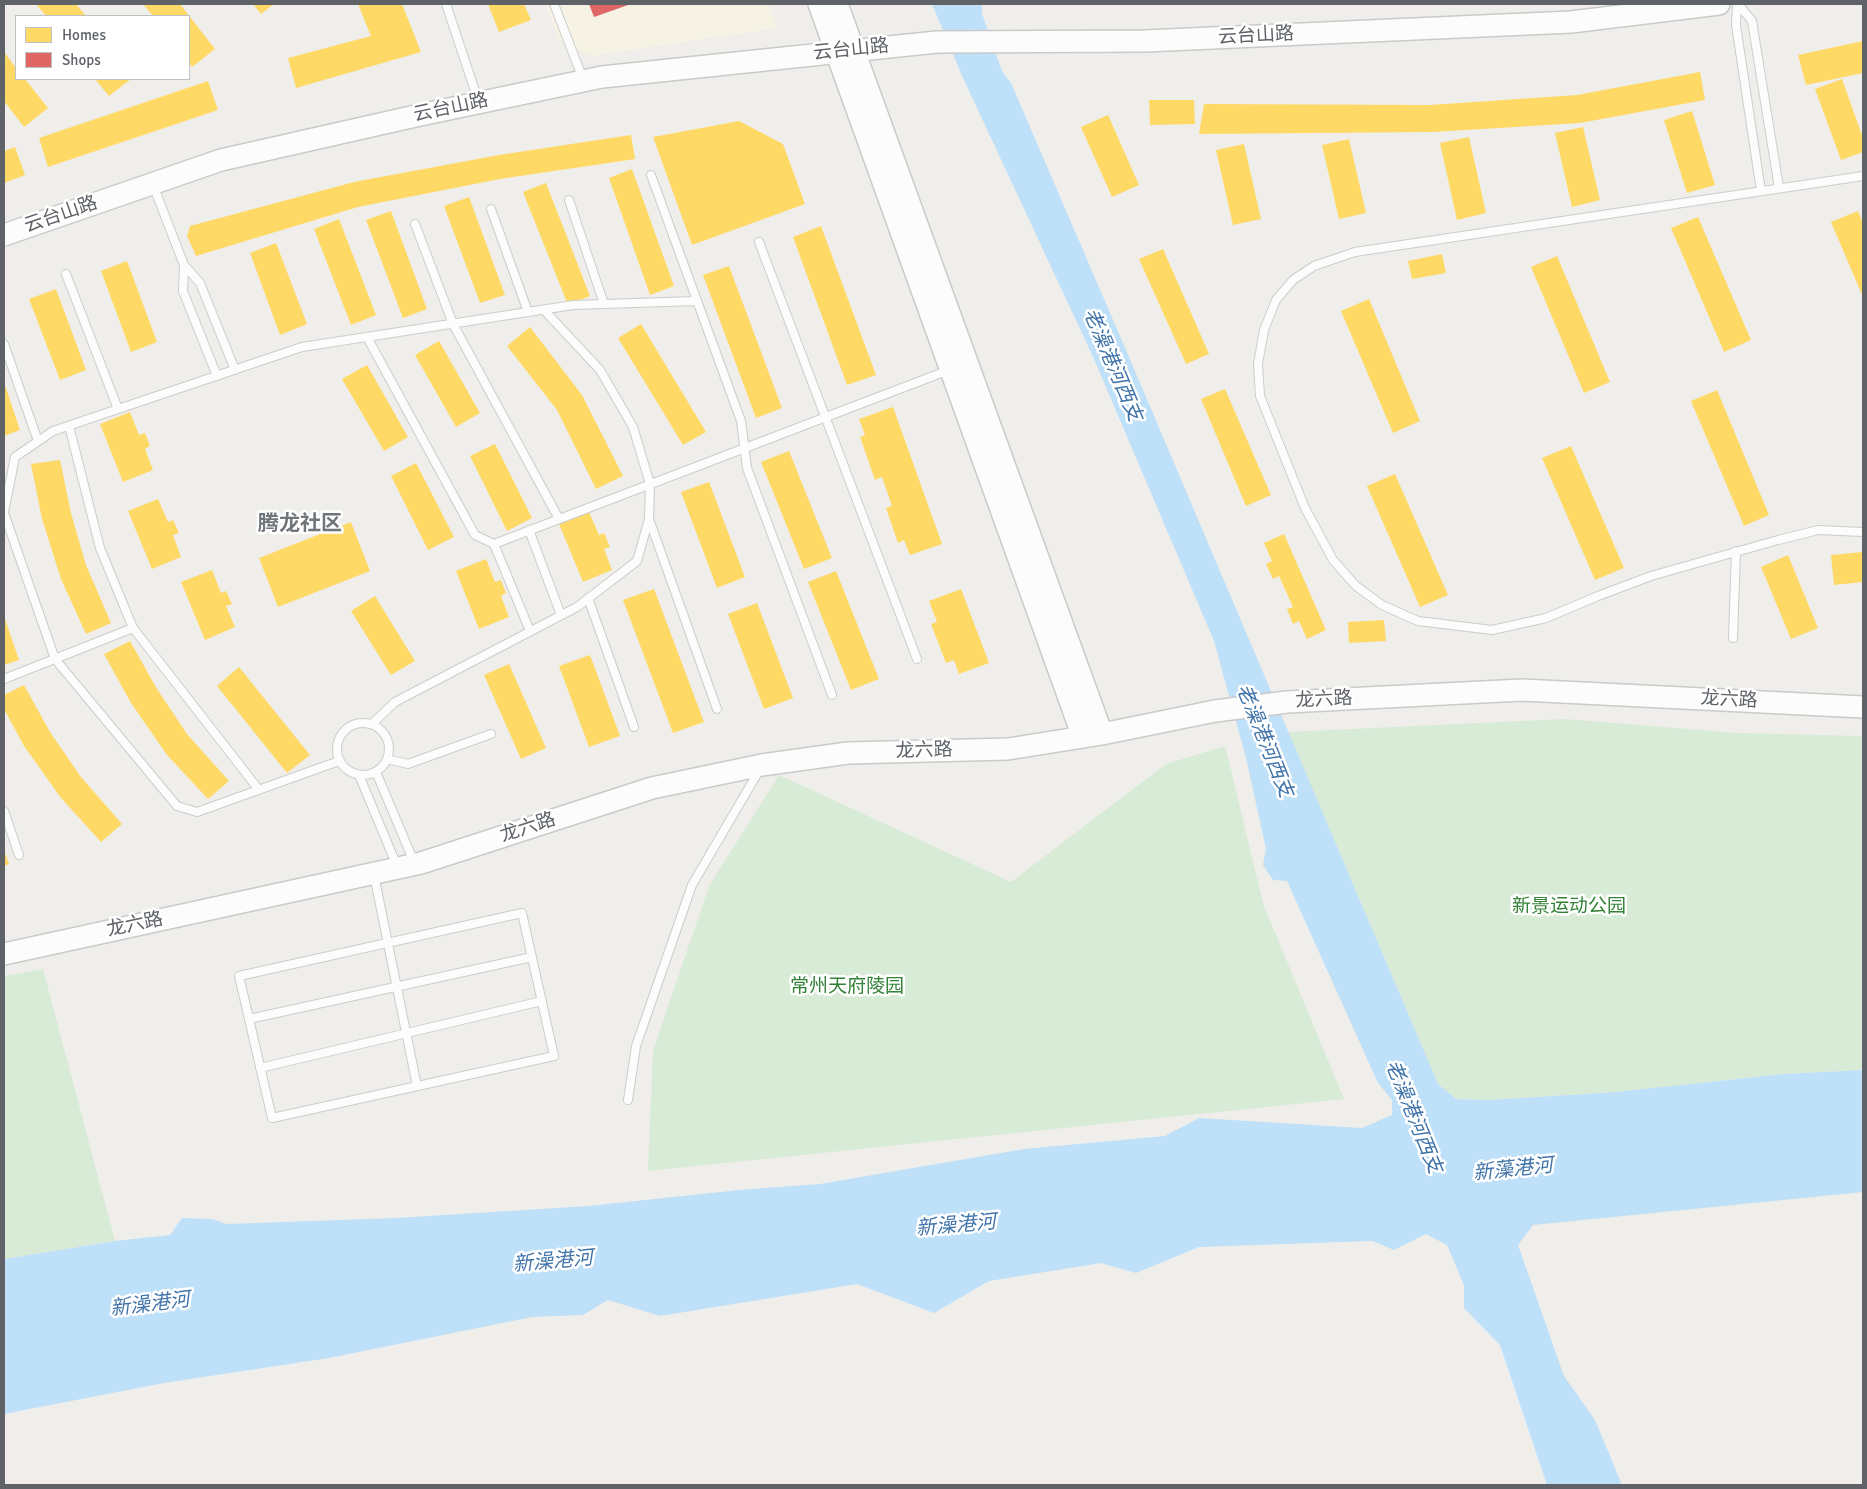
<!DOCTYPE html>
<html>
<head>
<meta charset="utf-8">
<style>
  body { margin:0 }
  #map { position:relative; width:1867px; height:1489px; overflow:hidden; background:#efeeea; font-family:Signika,sans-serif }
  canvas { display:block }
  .frame { position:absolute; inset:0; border:5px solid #5f6368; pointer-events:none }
  .legend { position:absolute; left:15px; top:15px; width:175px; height:65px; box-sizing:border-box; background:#fff; border:1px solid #bfc1c3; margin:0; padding:6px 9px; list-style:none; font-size:15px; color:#5f6368 }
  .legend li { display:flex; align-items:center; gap:10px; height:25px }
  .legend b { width:25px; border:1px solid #bfc1c3 }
</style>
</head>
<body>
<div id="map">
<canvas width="1867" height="1489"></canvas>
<div class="frame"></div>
<ul class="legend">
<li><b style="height:14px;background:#ffd966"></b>Homes</li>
<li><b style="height:14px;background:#e06666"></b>Shops</li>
</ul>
</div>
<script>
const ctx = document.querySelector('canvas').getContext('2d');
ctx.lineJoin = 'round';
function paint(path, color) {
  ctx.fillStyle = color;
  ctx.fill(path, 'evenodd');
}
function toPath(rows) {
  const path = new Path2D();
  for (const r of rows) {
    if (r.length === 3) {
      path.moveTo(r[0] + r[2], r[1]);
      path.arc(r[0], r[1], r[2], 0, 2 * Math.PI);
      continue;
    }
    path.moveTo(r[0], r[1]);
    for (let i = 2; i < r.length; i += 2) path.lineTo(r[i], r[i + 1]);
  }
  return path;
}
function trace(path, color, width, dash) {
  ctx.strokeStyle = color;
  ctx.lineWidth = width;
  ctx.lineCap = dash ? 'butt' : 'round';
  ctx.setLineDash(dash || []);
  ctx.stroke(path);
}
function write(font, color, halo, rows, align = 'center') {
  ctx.font = font + ' Signika,"Noto Sans SC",sans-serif';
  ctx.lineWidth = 5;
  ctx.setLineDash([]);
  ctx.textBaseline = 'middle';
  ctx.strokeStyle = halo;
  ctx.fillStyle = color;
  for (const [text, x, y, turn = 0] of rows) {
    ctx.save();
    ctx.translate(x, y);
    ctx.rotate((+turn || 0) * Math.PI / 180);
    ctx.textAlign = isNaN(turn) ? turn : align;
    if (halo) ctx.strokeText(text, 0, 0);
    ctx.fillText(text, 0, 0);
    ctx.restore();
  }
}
paint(toPath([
  [545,4,768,4,778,28,590,56,559,40]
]), '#f7f3e4');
paint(toPath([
  [1564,719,1738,733,1863,736,1863,1070,1783,1074,1616,1092,1489,1100,1456,1099,1438,1084,1288,732],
  [1225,746,1264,906,1344,1099,648,1171,653,1051,709,886,779,775,1011,882,1166,764],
  [43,969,115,1241,4,1259,4,976]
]), '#d8ebd6');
paint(toPath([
  [932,4,982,4,982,14,1002,71,1011,83,1126,350,1438,1084,1456,1099,1489,1100,1616,1092,1783,1074,1863,1070,1863,1192,1533,1225,1518,1245,1564,1376,1595,1420,1622,1485,1547,1485,1500,1345,1464,1308,1464,1285,1447,1245,1426,1234,1394,1250,1372,1241,1199,1247,1136,1273,1101,1263,989,1281,934,1313,857,1284,660,1316,608,1300,583,1315,532,1317,329,1358,164,1383,4,1414,4,1259,115,1241,170,1235,182,1218,212,1219,227,1224,396,1218,589,1206,739,1190,820,1184,1024,1149,1165,1136,1199,1118,1362,1128,1392,1115,1392,1100,1378,1083,1287,881,1273,880,1263,865,1266,849,1246,758,1214,641,1094,359,963,78]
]), '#bfe0f9');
paint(toPath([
  [36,4,76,4,86,16,46,16],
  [143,4,180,4,215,49,192,67,189,62,189,16,153,16],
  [253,4,274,4,261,14],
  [358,4,402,4,421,52,296,88,288,58,371,36],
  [488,4,524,4,531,20,499,32],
  [1863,41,1863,73,1806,85,1798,55],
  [4,52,16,68,16,79,25,79,48,108,24,127,4,101],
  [1700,72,1705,100,1580,123,1433,132,1199,134,1204,104,1430,105,1577,95],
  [95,79,131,79,109,96],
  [1842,79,1863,138,1863,152,1841,160,1815,89],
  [208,81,218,110,48,167,39,138],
  [1149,100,1194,100,1195,124,1150,125],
  [1692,111,1715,185,1687,193,1664,120],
  [1108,115,1139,185,1112,197,1081,127],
  [739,121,783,144,805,204,692,245,653,137],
  [1583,127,1600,200,1572,207,1555,133],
  [631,135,635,159,500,179,358,207,196,256,187,236,190,226,354,182,499,155],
  [1469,137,1486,213,1457,220,1440,143],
  [1349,139,1366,213,1339,219,1322,145],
  [1244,144,1261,219,1233,225,1216,150],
  [15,147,25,175,4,183,4,151],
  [632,169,674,286,650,295,609,178],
  [546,183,590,296,568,305,523,192],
  [469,197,505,295,480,303,444,206],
  [391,211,427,309,403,318,366,220],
  [1858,211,1863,223,1863,297,1831,222],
  [1698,217,1751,340,1724,352,1671,228],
  [339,219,376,315,351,325,314,229],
  [821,226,876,375,847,385,793,237],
  [276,243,307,324,280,335,250,253],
  [1163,249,1209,354,1186,364,1139,259],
  [1442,254,1446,273,1412,279,1408,261],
  [1557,256,1610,382,1584,393,1531,267],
  [127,261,157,342,131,352,101,271],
  [729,266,782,408,756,418,703,275],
  [56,289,86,370,60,380,29,299],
  [1369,299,1420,421,1393,433,1341,311],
  [641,324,706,432,683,445,618,338],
  [530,327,582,395,623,476,596,489,557,410,507,346],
  [439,341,480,413,456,427,415,355],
  [367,365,408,437,384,451,342,379],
  [4,382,20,430,4,436],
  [1225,389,1271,495,1246,506,1201,399],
  [1717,390,1769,515,1744,526,1691,401],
  [893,407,942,544,910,555,904,540,898,543,886,508,892,506,882,477,875,480,860,437,865,435,859,419],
  [130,412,139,435,145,433,150,446,145,449,153,470,123,482,100,424],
  [495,444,532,518,507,531,470,456],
  [1571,446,1624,568,1595,580,1542,458],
  [789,451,832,558,804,569,761,462],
  [60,460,71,513,86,565,111,623,86,634,61,579,42,519,31,464],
  [416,463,454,537,428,550,391,476],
  [1395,474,1448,595,1420,607,1367,486],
  [709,482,745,577,717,588,681,492],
  [158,499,168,522,173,520,179,533,173,535,181,557,152,569,128,511],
  [589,512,599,535,604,533,610,547,604,549,612,570,583,582,559,524],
  [351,522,370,571,278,607,259,558],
  [1284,534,1326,630,1307,639,1299,621,1293,624,1287,609,1293,607,1279,576,1273,579,1266,564,1272,561,1264,543],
  [1863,552,1863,582,1834,585,1831,555],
  [1788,555,1818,628,1791,639,1761,567],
  [486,559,495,582,501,580,506,593,501,596,509,617,479,629,456,571],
  [212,570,221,593,226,591,232,604,226,606,235,627,205,640,181,582],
  [836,571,879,679,851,690,808,582],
  [654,589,704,722,673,733,623,600],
  [961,589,989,663,959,674,954,660,946,663,931,624,937,622,929,601],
  [375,596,415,661,391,675,351,611],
  [757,603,793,698,764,709,728,614],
  [4,616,19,660,4,665],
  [1384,620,1386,641,1349,643,1348,622],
  [130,641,157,689,187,734,229,781,208,799,167,755,131,703,104,654],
  [590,655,620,736,589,747,559,666],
  [509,664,546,748,521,759,484,675],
  [239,667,310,755,287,773,217,686],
  [24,685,50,732,81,777,122,824,101,842,61,798,24,746,4,709,4,695],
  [4,850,9,864,4,866]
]), '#ffd966');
paint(toPath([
  [589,4,631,4,594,17]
]), '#e06666');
const lane = toPath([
  [446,4,478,100],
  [554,4,583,79],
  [1737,4,1736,25,1761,191],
  [1738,4,1752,21,1779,188],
  [651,175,741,421,747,468,832,695],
  [1863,176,1355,252,1314,266,1293,280,1276,300,1264,330,1258,364,1260,396,1305,508,1333,560,1356,586,1382,605,1418,621,1492,630,1546,618,1598,596,1651,576,1778,540,1818,530,1863,532],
  [153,185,184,265,183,291,217,376],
  [569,200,604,304],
  [491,209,528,312],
  [415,224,453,324,559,519],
  [759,242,917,659],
  [184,265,200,283,235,370],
  [66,274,118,409],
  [367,337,475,535,494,544,949,370],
  [4,344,38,441],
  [69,426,100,548,133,628,259,790],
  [4,512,15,457,53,431,302,347,573,305,697,301],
  [4,513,55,659,177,806,197,812,339,761],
  [649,519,717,709],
  [529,530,561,615],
  [494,544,530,631],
  [588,598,634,727],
  [1733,638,1736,551],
  [4,679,133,628],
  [363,749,26],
  [372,724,395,702,577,607,637,561,649,519,650,484,633,427,600,370,544,310],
  [387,759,408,764,491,734],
  [376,772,414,862],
  [359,775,397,866],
  [4,811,19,855],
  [374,875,417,1086],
  [522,913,554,1056,272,1118,239,976,522,913],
  [249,1019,532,957],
  [260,1068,542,1001],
  [628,1100,636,1046,692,885,760,769]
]);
const secondary = toPath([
  [819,4,1083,737],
  [837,4,1102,734],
  [4,235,221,160,420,115,602,77,937,42,1145,41,1571,22,1719,4],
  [4,954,421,863,652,788,762,765,848,753,1008,749,1102,734,1215,711,1287,702,1522,690,1863,707]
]);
trace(lane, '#cbcccc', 10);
trace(secondary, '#cacacb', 24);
trace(lane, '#fdfcfc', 8);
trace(secondary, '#fdfcfc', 21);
write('19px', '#5f6368', '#fff', [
  ["云台山路",1256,36,-3],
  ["云台山路",851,50,-6],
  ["云台山路",451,108,-12],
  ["云台山路",61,215,-19],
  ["龙六路",1324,700,-3],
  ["龙六路",1729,700,3],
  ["龙六路",924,751,-2],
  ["龙六路",528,828,-18],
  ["龙六路",135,925,-12]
]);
write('19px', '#348238', '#fff', [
  ["新景运动公园",1569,907],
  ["常州天府陵园",847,987]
]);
write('italic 20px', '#4174aa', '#fff', [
  ["老澡港河西支",1112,365,67],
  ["老澡港河西支",1264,741,68],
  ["老澡港河西支",1413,1117,68],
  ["新藻港河",1513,1170,-6],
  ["新澡港河",956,1226,-5],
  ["新澡港河",553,1262,-5],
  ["新澡港河",150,1305,-7]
]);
write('bold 21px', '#70757a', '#fff', [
  ["腾龙社区",300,524]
]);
</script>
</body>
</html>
